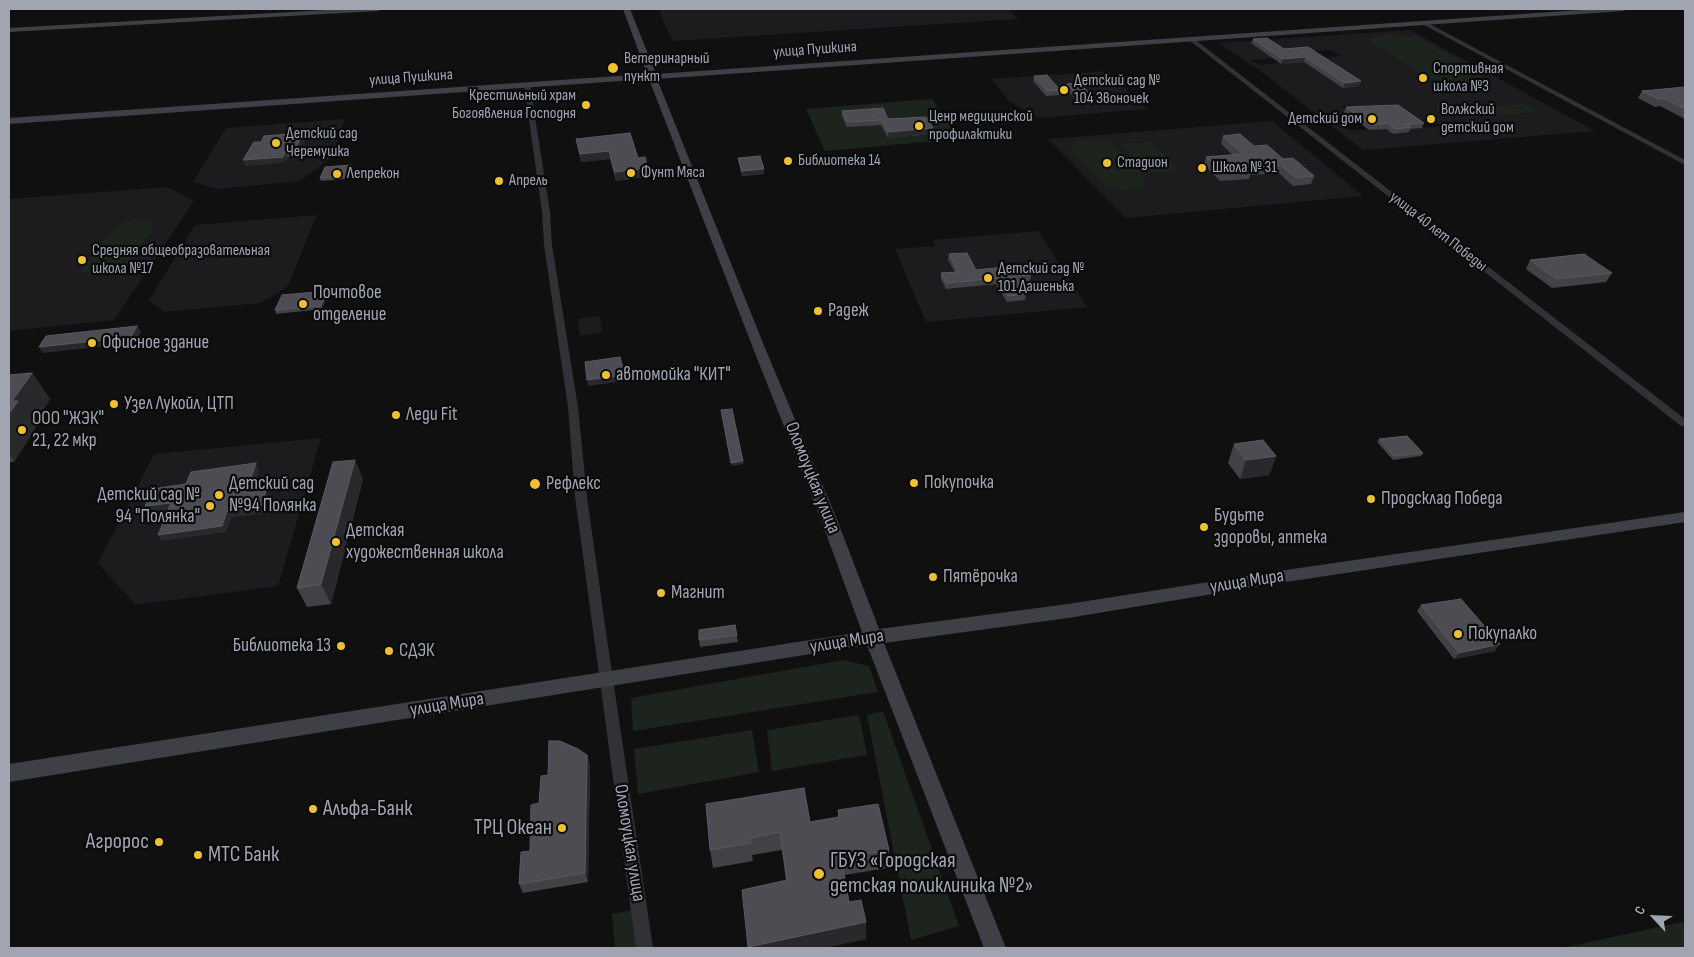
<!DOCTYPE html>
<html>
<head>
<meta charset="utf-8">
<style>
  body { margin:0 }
  #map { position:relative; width:1694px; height:957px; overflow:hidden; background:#101011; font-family:"Sofia Sans Condensed",sans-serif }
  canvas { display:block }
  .frame { position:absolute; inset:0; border:10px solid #a1a5b2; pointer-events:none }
  .north { position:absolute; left:1629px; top:892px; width:50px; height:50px; -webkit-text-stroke:4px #0b0b0c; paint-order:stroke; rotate:295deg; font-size:14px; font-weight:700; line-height:20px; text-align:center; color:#a1a5b2 }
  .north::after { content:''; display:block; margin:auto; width:18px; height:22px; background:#a1a5b2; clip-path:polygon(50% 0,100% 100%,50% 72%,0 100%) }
</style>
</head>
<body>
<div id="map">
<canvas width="1694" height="957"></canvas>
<div class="frame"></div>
<div class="north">С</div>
</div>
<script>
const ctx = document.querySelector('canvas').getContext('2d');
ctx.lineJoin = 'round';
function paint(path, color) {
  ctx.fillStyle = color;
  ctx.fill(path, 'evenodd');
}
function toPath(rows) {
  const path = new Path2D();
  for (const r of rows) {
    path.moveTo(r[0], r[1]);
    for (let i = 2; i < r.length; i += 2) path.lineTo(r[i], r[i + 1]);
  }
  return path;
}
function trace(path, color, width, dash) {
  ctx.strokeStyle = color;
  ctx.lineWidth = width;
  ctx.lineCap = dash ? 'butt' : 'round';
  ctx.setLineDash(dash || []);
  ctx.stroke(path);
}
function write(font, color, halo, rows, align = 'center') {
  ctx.font = font + ' "Sofia Sans Condensed",sans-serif';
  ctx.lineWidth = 4.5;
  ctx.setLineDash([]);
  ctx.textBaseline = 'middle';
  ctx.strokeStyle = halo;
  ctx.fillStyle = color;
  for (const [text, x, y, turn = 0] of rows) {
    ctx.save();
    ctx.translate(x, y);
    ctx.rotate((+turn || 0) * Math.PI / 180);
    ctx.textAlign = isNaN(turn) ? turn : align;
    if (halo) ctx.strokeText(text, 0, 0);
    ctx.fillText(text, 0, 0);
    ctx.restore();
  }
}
paint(toPath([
  [660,9,1008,9,1018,19,673,41,663,21],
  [1410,30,1595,131,1363,150,1259,70,1218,43],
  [1331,50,1341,56,1259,65,1251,60,1278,58,1303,52],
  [1353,105,1367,116,1387,123,1433,120,1442,126,1416,128,1398,125,1408,132,1394,134,1380,125,1374,130,1348,130,1341,123,1366,121,1341,106],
  [1108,71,1147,109,1039,118,1009,101,991,79],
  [345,119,331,158,300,181,217,189,193,182,226,128],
  [1272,121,1363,196,1126,218,1048,139],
  [167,187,194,201,114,320,9,331,9,199],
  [317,215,288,286,260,303,164,312,149,300,195,225],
  [1038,231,1087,307,926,322,895,249,935,246,933,240],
  [600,316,602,332,580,336,578,319],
  [321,438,278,586,135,605,98,563,154,454]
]), '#1c1c1e');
paint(toPath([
  [1385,34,1414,37,1423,40,1478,71,1483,76,1482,80,1472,83,1460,84,1432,79,1372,43,1370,39],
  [932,99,960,139,825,151,806,109],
  [1524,104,1538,112,1501,115,1487,107],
  [1088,139,1100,139,1114,144,1145,179,1143,187,1122,190,1107,187,1101,183,1070,148,1072,143,1078,140],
  [1152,142,1179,170,1146,173,1121,144],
  [139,219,148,219,155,224,128,264,115,271,103,275,89,275,82,272,81,270,112,229,123,223],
  [843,660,869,666,878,692,633,731,631,698],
  [883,711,959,926,911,940,867,715],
  [859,715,867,755,772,771,767,730],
  [752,730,759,772,638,794,634,749],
  [633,910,638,948,615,948,612,914],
  [1682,922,1685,927,1685,948,1562,948]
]), '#1d241e');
paint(toPath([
  [1426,22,1685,160,1685,165,1424,25,1426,22],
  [1189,38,1193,38,1685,419,1685,427,1681,426,1189,40,1189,38],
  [527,83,530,85,550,212,552,245,578,407,587,497,607,639,653,948,636,948,575,497,568,407,544,245,542,212,524,85,527,83]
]), '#313136');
paint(toPath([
  [344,9,382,9,378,11,9,32,9,28,344,9],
  [623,9,630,9,656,74,1595,9,1627,9,1623,11,657,79,765,348,836,517,879,629,1068,604,1279,571,1685,512,1685,522,1279,583,1068,618,884,643,1006,948,984,948,867,645,9,782,9,764,862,632,820,517,753,348,649,79,9,124,9,118,647,74,623,9]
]), '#3f4046');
paint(toPath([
  [1253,39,1284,49,1308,47,1359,86,1343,88,1304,62,1281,64,1251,43],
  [1034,76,1060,90,1059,95,1046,96,1033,81],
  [1067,84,1093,97,1093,103,1080,104,1066,89],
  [1685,87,1685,119,1660,106,1655,107,1638,98,1642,91],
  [1346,107,1424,123,1422,128,1410,129,1409,132,1393,134,1386,129,1369,130,1344,112],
  [842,111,888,119,933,134,888,138,881,125,847,127,842,116],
  [1223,136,1254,146,1283,159,1314,176,1311,184,1293,186,1279,173,1250,175,1249,179,1220,181,1204,165,1206,157,1233,155,1221,144],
  [305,138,296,156,288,157,285,162,245,166],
  [576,139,638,158,648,168,650,176,616,181,610,159,581,162],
  [738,158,764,174,742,176,739,164],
  [351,165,352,168,347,179,321,181,320,178],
  [949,254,976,270,1031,275,1030,281,1018,282,1026,294,1025,300,1007,302,996,284,946,289,941,279,941,273,955,272,948,260],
  [1530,260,1612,273,1606,282,1552,288,1526,269],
  [328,294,322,309,276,314,275,310],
  [32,373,50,399,34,424,36,427,14,462,9,462,9,375],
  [1379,439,1423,453,1421,456,1393,460,1377,442],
  [1234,444,1276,456,1269,475,1240,479,1228,463],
  [363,479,331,604,307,607,297,588],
  [1421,605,1495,651,1454,659,1417,611],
  [735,625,738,642,700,647,699,640],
  [587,755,590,765,588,882,523,893,519,884,530,851,539,803,548,775],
  [706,804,810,822,838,817,838,810,889,850,888,868,844,875,849,902,866,939,823,948,748,948,786,881,782,850,752,855,753,861,713,868,710,850]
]), '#414146');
paint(toPath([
  [1305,57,1304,62,1281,64,1282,59],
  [1361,81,1359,86,1343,88,1345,83],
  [933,128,933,134,888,138,888,132],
  [303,133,305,138,296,156,294,151],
  [609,151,610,159,581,162,580,154],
  [285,152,288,157,285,162,245,166,243,160],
  [351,165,352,168,347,179,346,176],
  [648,168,650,176,616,181,615,172],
  [764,169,764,174,742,176,742,171],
  [327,291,328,294,322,309,321,306],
  [137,326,141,332,135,343,43,353,39,347],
  [32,373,50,399,34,424,36,427,14,462,9,454,9,414,12,401],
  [625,375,626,381,588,386,587,380],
  [1276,456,1269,475,1240,479,1246,460],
  [355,460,363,479,331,604,321,584],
  [743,461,744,464,732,466,731,463],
  [256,463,259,470,250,500,246,493],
  [266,490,269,497,264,513,231,518,226,532,162,541,158,535,227,511],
  [171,503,175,509,149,513,145,506],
  [1500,644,1495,651,1454,659,1459,653],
  [587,755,590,765,588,882,585,873],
  [866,922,866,939,823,948,748,948,748,947]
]), '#29292c');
const building = toPath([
  [1267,38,1284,49,1308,47,1361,81,1345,83,1305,57,1282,59,1253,39,1267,38],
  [1047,75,1060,90,1047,91,1034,76,1047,75],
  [1079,83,1093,97,1080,98,1067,84,1079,83],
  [1685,87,1685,109,1665,99,1659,99,1642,91,1685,87],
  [1398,105,1424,123,1406,124,1411,127,1395,129,1388,123,1371,125,1346,107,1398,105],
  [883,108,888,119,926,117,933,128,888,132,881,120,847,122,842,111,883,108],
  [303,133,294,151,285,152,283,157,243,160,254,142,261,142,264,136,303,133],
  [630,133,638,158,645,157,648,168,615,172,609,151,580,154,576,139,630,133],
  [1240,134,1254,146,1267,145,1283,159,1293,158,1314,176,1296,178,1281,165,1248,167,1252,170,1223,173,1206,157,1243,154,1223,136,1240,134],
  [760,156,764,169,742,171,738,158,760,156],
  [351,165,346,176,320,178,325,167,351,165],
  [967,253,976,270,1025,265,1031,275,1015,276,1026,294,1008,296,997,278,946,283,941,273,958,272,949,254,967,253],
  [1584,254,1612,273,1556,279,1530,260,1584,254],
  [327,291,321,306,275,310,282,295,327,291],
  [137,326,131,337,39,347,46,336,137,326],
  [620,357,625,375,587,380,585,362,620,357],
  [32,373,12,401,18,401,9,414,9,375,32,373],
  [732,409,743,461,731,463,721,410,732,409],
  [1407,436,1423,453,1394,456,1379,439,1407,436],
  [1263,440,1276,456,1246,460,1234,444,1263,440],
  [355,460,321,584,297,588,333,462,355,460],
  [256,463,246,493,266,490,261,507,227,511,222,526,158,535,171,503,145,506,153,489,186,484,191,472,256,463],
  [1461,599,1500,644,1459,653,1421,605,1461,599],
  [735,625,737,635,699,640,699,630,735,625],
  [549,741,560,741,578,749,587,755,585,873,519,884,521,852,530,851,531,805,539,803,541,776,548,775,549,741],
  [804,788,810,822,839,817,838,810,878,804,889,850,841,858,849,902,861,900,866,922,748,947,742,890,787,880,780,832,750,838,751,843,710,850,706,804,804,788]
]);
paint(building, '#4c4c52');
trace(building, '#595a61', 1);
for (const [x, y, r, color] of [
  [613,68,6,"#efc12b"],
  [1423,78,5,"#efc12b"],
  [1064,90,5,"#efc12b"],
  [586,105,5,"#efc12b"],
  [1372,119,5,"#efc12b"],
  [1431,119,5,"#efc12b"],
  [919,126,5,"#efc12b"],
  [276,143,5,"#efc12b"],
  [788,161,5,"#efc12b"],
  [1107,163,5,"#efc12b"],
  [1202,168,5,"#efc12b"],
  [631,173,5,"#efc12b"],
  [337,174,5,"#efc12b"],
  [499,181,5,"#efc12b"],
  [82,260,5,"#efc12b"],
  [988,278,5,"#efc12b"],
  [303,304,5,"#efc12b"],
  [818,311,5,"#efc12b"],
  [92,343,5,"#efc12b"],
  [606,375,5,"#efc12b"],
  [114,404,5,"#efc12b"],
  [396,415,5,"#efc12b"],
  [22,430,5,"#efc12b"],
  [914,483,5,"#efc12b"],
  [535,484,6,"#efc12b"],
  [219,495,5,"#efc12b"],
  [1371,499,5,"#efc12b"],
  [210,506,5,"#efc12b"],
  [1204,527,5,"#efc12b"],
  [336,542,5,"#efc12b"],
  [933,577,5,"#efc12b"],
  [661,593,5,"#efc12b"],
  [1458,634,5,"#efc12b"],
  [341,646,5,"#efc12b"],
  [389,651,5,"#efc12b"],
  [313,809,5,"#efc12b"],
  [562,828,5,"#efc12b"],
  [159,842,5,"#efc12b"],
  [198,855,5,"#efc12b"],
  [819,874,6,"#efc12b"]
]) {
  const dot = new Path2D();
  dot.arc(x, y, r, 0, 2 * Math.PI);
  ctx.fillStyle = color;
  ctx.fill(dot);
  trace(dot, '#0b0b0c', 2);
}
write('16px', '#a1a5b2', '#0b0b0c', [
  ["улица Пушкина",815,50,-4],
  ["улица Пушкина",411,78,-4],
  ["улица 40 лет Победы",1438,232,38]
]);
write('16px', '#a1a5b2', '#0b0b0c', [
  ["Ветеринарный",624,59],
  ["пункт",624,77],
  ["Спортивная",1433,69],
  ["школа №3",1433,87],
  ["Детский сад №",1074,81],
  ["104 Звоночек",1074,99],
  ["Крестильный храм",576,96,"right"],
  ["Богоявления Господня",576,114,"right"],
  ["Волжский",1441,110],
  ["детский дом",1441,128],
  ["Ценр медицинской",929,117],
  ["профилактики",929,135],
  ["Детский дом",1362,119,"right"],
  ["Детский сад",286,134],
  ["Черемушка",286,152],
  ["Библиотека 14",798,161],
  ["Стадион",1117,163],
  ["Школа № 31",1212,168],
  ["Фунт Мяса",641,173],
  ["Лепрекон",347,174],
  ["Апрель",509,181],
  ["Средняя общеобразовательная",92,251],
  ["школа №17",92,269],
  ["Детский сад №",998,269],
  ["101 Дашенька",998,287]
], 'left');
write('19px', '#a1a5b2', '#0b0b0c', [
  ["Почтовое",313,293],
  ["отделение",313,315],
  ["Радеж",828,311],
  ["Офисное здание",102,343],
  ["автомойка \"КИТ\"",616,375],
  ["Узел Лукойл, ЦТП",124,404],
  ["Леди Fit",406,415],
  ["ООО \"ЖЭК\"",32,419],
  ["21, 22 мкр",32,441],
  ["Покупочка",924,483],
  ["Детский сад",229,484],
  ["№94 Полянка",229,506],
  ["Рефлекс",546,484],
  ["Детский сад №",200,495,"right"],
  ["94 \"Полянка\"",200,517,"right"],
  ["Продсклад Победа",1381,499],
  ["Будьте",1214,516],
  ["здоровы, аптека",1214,538],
  ["Детская",346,531],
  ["художественная школа",346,553],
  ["Пятёрочка",943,577],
  ["Магнит",671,593],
  ["Покупалко",1468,634],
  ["Библиотека 13",331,646,"right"],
  ["СДЭК",399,651]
], 'left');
write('19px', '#a1a5b2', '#0b0b0c', [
  ["Оломоуцкая улица",812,478,68],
  ["улица Мира",1247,582,-9],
  ["улица Мира",847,642,-9],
  ["улица Мира",447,705,-9],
  ["Оломоуцкая улица",629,843,81]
]);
write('22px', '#a1a5b2', '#0b0b0c', [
  ["Альфа-Банк",323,809],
  ["ТРЦ Океан",552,828,"right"],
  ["Агророс",149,842,"right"],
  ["МТС Банк",208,855],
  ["ГБУЗ «Городская",830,861],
  ["детская поликлиника №2»",830,886]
], 'left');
</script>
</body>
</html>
